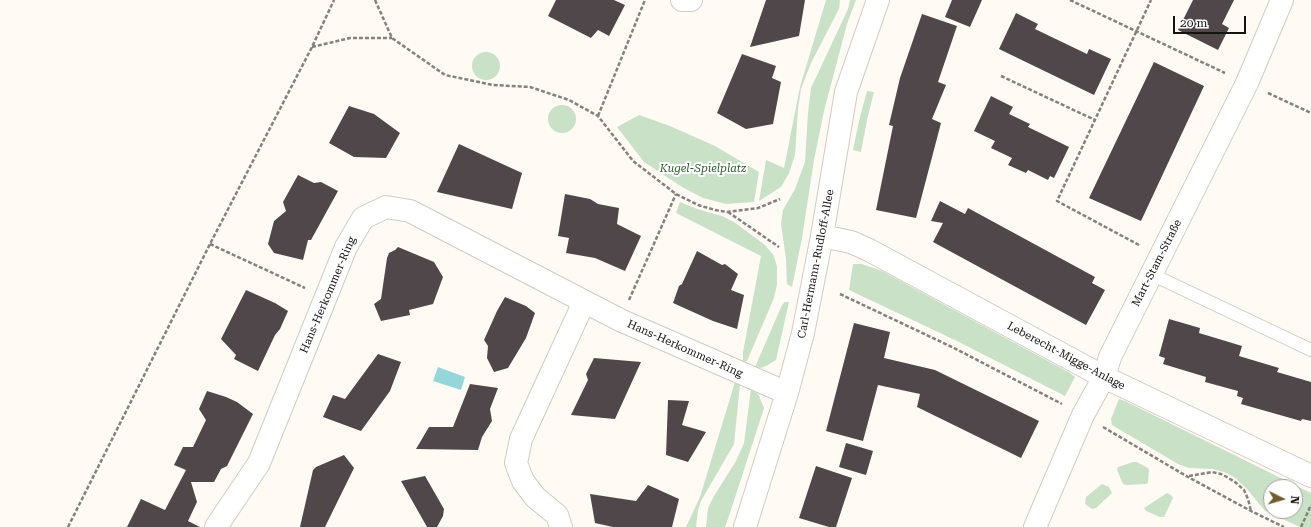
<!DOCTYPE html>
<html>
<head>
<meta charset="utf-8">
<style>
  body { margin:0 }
  #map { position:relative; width:1311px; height:527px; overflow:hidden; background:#fffaf3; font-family:"Roboto Serif",serif }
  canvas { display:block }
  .north { position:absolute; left:1263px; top:479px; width:40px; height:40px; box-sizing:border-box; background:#fff; border:1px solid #a2a1a0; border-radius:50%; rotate:95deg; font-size:11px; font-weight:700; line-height:16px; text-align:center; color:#161411 }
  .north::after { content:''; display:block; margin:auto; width:14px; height:18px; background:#735d2d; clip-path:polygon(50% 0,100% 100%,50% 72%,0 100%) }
  .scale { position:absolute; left:1173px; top:16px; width:73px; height:18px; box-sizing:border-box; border:2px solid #161411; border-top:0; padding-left:5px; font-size:12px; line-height:14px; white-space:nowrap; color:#161411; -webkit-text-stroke:3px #fff; paint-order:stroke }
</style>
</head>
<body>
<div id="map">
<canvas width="1311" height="527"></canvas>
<div class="north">N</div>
<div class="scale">20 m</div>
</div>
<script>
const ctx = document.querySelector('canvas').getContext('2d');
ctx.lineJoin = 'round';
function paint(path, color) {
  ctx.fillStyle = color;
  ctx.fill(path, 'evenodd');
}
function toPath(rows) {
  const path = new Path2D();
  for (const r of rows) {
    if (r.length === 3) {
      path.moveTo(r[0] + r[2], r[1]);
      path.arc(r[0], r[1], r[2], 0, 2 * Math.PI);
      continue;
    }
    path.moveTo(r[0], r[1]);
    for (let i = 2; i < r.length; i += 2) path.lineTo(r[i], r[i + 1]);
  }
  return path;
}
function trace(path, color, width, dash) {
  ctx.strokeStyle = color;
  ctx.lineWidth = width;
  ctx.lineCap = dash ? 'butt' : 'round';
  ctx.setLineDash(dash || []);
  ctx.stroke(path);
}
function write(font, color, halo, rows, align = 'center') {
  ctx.font = font + ' "Roboto Serif",serif';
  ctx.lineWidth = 4;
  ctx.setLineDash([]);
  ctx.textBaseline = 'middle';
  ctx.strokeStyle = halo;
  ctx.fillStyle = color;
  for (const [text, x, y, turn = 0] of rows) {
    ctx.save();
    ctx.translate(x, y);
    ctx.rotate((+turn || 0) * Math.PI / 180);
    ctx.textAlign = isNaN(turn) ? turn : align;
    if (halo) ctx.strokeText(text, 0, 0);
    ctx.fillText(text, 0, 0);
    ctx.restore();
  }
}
paint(toPath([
  [826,0,840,0,839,9,811,63,801,89,798,109,795,155,789,173,781,187,759,201,766,160,784,168,800,87],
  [850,0,856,0,847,24,824,111,814,160,802,238,792,287,787,284,786,259,781,224,783,210,795,189,805,162,808,113,811,88,848,9],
  [486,66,14],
  [867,91,874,92,867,120,861,152,853,150,859,121],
  [562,119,14],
  [639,115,670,126,715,146,759,172,754,202,726,204,703,198,682,187,644,162,617,127],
  [680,202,697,209,722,216,734,222,765,245,774,256,777,267,777,284,774,298,747,361,743,362,743,352,761,256,676,213],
  [853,264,862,264,882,271,1070,373,1075,377,1065,396,957,341,849,290],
  [785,302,789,302,776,360,768,365,761,368,755,367,782,305],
  [735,382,740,384,734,444,701,501,698,510,696,527,686,527,700,497],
  [751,389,758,394,764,408,730,513,725,527,706,527,708,508,714,496,736,461,744,443],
  [1119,399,1125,401,1311,493,1311,527,1300,527,1265,511,1247,489,1234,477,1224,472,1212,469,1189,468,1178,464,1112,425,1111,419],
  [1271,487,1295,487,1295,511,1271,511],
  [1133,462,1137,462,1148,468,1149,470,1148,483,1146,484,1126,485,1123,484,1117,470,1118,467],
  [1102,484,1109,487,1112,493,1096,508,1092,509,1085,504,1086,497],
  [1167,493,1171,495,1173,498,1164,517,1160,517,1146,511,1144,508]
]), '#c9e1c7');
paint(toPath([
  [438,367,465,377,461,390,433,381]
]), '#95d7d8');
paint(toPath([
  [556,0,614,0,625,5,609,36,598,30,591,38,548,16],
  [766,0,805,0,799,36,750,47],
  [952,0,982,0,970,27,945,17],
  [1193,0,1234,0,1222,24,1229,28,1218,50,1178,30],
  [1016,13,1038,24,1035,29,1087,54,1089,49,1111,59,1094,95,999,49],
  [922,14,957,26,938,82,946,85,932,119,941,123,916,218,876,210,893,126,889,125,900,78],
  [742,54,776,66,772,78,781,82,773,124,746,129,717,113],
  [1154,62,1204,86,1141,221,1089,198],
  [991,96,1013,107,1009,114,1030,124,1028,127,1069,147,1054,178,1050,176,1048,180,1028,170,1026,173,1008,165,1012,158,991,148,995,141,974,131],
  [349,106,374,114,400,133,386,158,354,157,329,143],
  [459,144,522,173,512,209,437,192],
  [298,175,314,183,321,182,338,191,311,240,308,240,303,260,274,253,268,244,274,221,286,211,283,202],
  [565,194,590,199,598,204,619,208,617,224,641,236,625,271,595,258,566,253,569,238,558,236],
  [940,201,965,214,968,208,1095,277,1092,283,1105,290,1086,325,933,242,943,223,931,221],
  [398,247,434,262,443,277,433,304,409,310,410,315,381,321,374,304,381,299,387,258,389,253,395,250],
  [697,251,722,265,725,264,738,274,731,290,744,295,737,329,713,321,673,303,679,286,682,284],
  [246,290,275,303,288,311,280,329,275,335,258,371,234,359,236,355,221,339],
  [505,297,526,306,535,313,526,338,508,368,494,372,487,358,488,346,484,340,497,311],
  [1169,319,1200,328,1199,333,1242,346,1239,356,1279,368,1277,372,1311,382,1311,421,1302,419,1301,421,1241,404,1243,398,1237,396,1238,391,1205,382,1206,377,1163,364,1165,358,1159,356],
  [854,323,890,332,884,358,935,370,1039,421,1021,458,917,407,920,394,878,385,863,441,826,431],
  [378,354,401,362,390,391,361,431,323,417,333,395,345,399],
  [594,358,641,362,615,419,571,415,588,380,586,374],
  [470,384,498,388,490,409,492,421,482,437,478,450,416,449,429,427,453,427],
  [207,391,226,397,237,402,253,414,227,466,221,469,214,482,191,482,197,502,188,521,200,527,127,527,141,499,165,510,186,470,174,465,183,447,193,447,206,420,199,409],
  [668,400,689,401,682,425,706,432,688,462,666,455],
  [846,443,873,451,866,475,839,467],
  [344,455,354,468,325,527,300,527,313,470,316,467],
  [816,466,852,478,836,527,829,527,799,518],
  [425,476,444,509,443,516,437,527,427,527,401,481],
  [648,485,679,499,672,527,613,527,595,523,590,494,636,501]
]), '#50474a');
const lane = toPath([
  [1151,274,1311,350]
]);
const street = toPath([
  [682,0,691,0],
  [822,236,851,242,869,250,1104,377,1311,476],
  [216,527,259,463,346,247,363,218,386,207,410,211,620,320,787,393],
  [561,527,557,515,535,497,523,481,516,463,521,439,584,302],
  [745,527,787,393,803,333,822,236,846,92,878,0],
  [1035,527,1083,415,1104,377,1110,357,1247,83,1282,0]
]);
trace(lane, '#d1ccc3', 14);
trace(street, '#d1ccc3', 24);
trace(toPath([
  [375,0,392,38,445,75,493,85,530,87,569,100,598,116,633,161,676,194,698,205,715,210,727,212,758,208,780,199],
  [1070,0,1225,73],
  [312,47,350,38,392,38],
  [1001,76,1095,120],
  [1268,93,1311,113],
  [598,116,645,0],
  [728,212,779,247],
  [210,244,305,288],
  [1139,245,1057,201,1151,0],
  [840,294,954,348,1062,404],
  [629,300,676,194],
  [1103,427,1188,477,1251,511,1284,527],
  [1189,476,1212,472,1221,474,1227,477,1235,482,1244,490,1248,499,1251,511],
  [68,527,210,244,312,47,334,0],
  [1301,527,1311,505]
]), '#85817c', 2.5, [4, 2]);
trace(lane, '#fff', 12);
trace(street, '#fff', 22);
write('italic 11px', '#2b5c2a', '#fff', [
  ["Kugel-Spielplatz",703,169]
]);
write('11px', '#161411', '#fff', [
  ["Mart-Stam-Straße",1157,263,-63],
  ["Carl-Hermann-Rudloff-Allee",816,264,-79],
  ["Hans-Herkommer-Ring",328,295,-67],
  ["Hans-Herkommer-Ring",685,349,24],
  ["Leberecht-Migge-Anlage",1066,356,28]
]);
</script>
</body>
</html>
